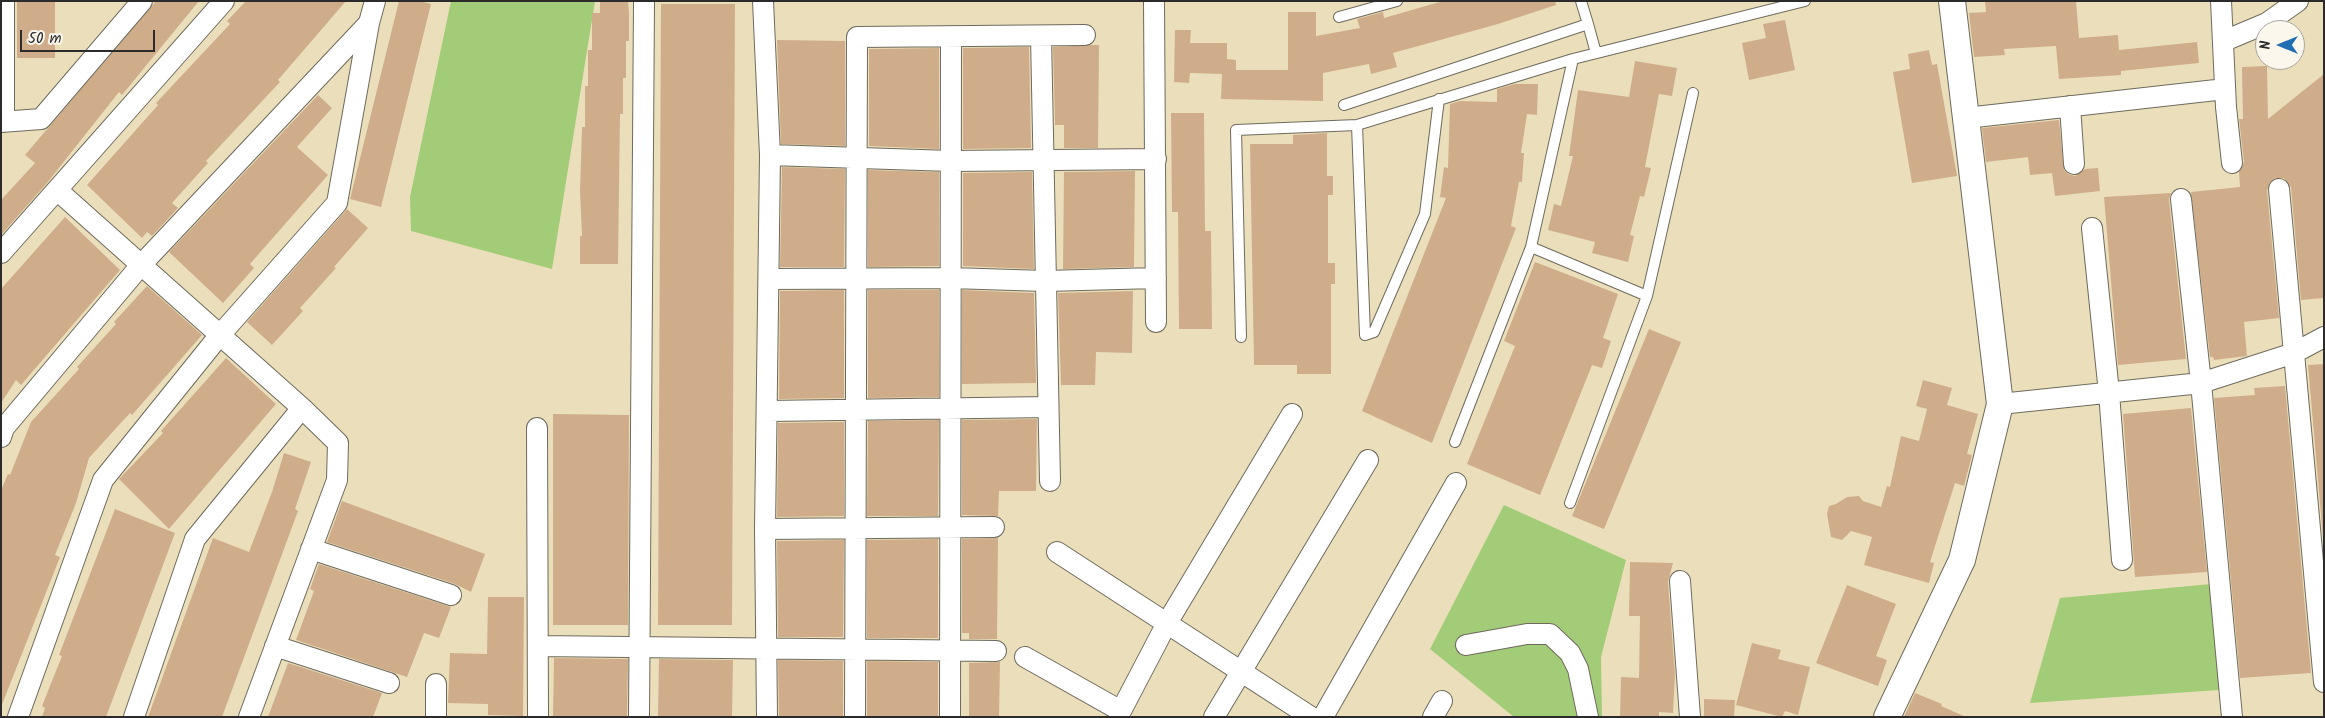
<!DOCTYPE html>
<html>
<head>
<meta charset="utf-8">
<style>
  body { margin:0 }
  #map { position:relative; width:2325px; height:718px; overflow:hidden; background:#ebdfbb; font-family:Kalam,sans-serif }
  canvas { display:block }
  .frame { position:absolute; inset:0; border:2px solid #2b2b2b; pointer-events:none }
  .north { position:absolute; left:2255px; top:20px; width:50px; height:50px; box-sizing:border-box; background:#fbf7ec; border:1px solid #a8a59f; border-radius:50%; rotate:270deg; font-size:14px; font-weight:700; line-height:20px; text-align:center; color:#2b2b2b }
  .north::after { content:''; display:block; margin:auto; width:18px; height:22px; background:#1f6fb2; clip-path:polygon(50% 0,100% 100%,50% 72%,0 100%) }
  .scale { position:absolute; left:20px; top:30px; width:135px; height:22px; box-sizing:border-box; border:2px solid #2b2b2b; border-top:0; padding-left:6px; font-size:15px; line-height:18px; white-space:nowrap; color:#2b2b2b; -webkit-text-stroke:4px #fbf7ec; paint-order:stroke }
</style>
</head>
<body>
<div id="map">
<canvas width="2325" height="718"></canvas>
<div class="frame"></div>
<div class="north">N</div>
<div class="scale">50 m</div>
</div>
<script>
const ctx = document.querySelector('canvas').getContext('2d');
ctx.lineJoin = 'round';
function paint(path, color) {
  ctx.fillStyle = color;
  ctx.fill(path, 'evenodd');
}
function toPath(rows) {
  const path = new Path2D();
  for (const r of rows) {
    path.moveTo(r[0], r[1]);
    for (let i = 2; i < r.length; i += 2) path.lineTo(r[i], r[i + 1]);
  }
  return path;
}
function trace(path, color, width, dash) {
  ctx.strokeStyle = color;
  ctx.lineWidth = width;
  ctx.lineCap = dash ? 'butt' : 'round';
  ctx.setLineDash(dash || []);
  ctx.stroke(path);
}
paint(toPath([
  [451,1,595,1,552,269,411,231,410,197],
  [1504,505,1626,560,1601,657,1602,717,1514,717,1430,649],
  [2211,584,2219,690,2030,703,2060,598]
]), '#a3cc78');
paint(toPath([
  [17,1,55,1,55,58,17,58],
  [156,1,199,1,122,95,119,92,47,183,1,235,1,200,35,163,25,155],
  [246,1,346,1,278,80,280,82,206,161,208,163,172,203,178,208,152,236,147,232,142,238,87,185,158,105,156,103,230,24,227,21],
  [399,1,420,1,431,4,381,207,350,199],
  [600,1,628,1,629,13,629,41,626,41,626,78,623,78,623,114,620,114,618,264,580,264,580,236,582,236,580,191,582,127,585,127,585,86,588,86,588,50,592,50,592,13,600,13],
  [1443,1,1555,1,1556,5,1498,24,1393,53,1397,67,1371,74,1369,64,1323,73,1323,101,1221,99,1222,74,1190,73,1189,83,1174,82,1175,30,1191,30,1190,43,1227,43,1227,59,1236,60,1236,70,1288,70,1288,12,1316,12,1316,36,1360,28,1357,19,1383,12,1384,18],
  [1985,1,2076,1,2079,38,2118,35,2119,50,2197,42,2199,63,2121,71,2121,75,2059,79,2056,46,2004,49,2005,55,1974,57,1969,13,1986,12],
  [661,4,735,4,732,625,658,625],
  [1785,20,1795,70,1749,80,1742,43,1766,38,1763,24],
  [777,40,845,41,845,146,781,144],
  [1091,45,1099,45,1098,148,1064,148,1064,125,1055,125,1053,47],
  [1029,47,1031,148,963,149,963,48],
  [939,48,939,149,869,146,869,49],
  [1929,50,1932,65,1937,64,1957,176,1912,183,1893,72,1910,69,1908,54],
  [1635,61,1677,68,1672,96,1659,94,1645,167,1651,168,1644,197,1640,196,1630,235,1634,236,1628,262,1592,253,1595,242,1548,230,1554,204,1561,206,1573,156,1569,156,1578,90,1629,97],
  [2267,66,2268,119,2324,74,2324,298,2301,300,2291,187,2284,178,2273,179,2267,190,2279,318,2244,322,2247,356,2214,360,2213,357,2210,357,2191,192,2240,187,2239,172,2244,162,2239,119,2243,119,2242,67],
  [1515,84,1538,84,1537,115,1527,114,1521,153,1524,153,1522,182,1519,182,1511,226,1516,228,1432,443,1362,411,1446,198,1440,197,1444,167,1448,168,1450,104,1460,101,1497,102,1497,89],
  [318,95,332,108,297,147,328,175,250,264,254,268,223,303,169,252],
  [1171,113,1204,113,1205,231,1211,231,1212,329,1179,329,1178,212,1172,212],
  [2059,120,2064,170,2068,174,2075,176,2085,169,2098,168,2100,191,2055,196,2052,173,2030,175,2028,157,1986,162,1982,128],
  [1327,133,1327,176,1333,176,1333,195,1328,195,1328,263,1335,263,1335,284,1331,284,1331,374,1297,374,1297,365,1254,365,1250,144,1293,144,1293,135],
  [782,167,845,169,844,267,780,267],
  [868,170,939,172,939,266,868,267],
  [1135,171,1134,267,1063,269,1064,172],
  [1032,172,1034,269,963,266,963,173],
  [2171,193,2169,200,2186,359,2118,365,2104,197],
  [347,209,368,228,334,267,336,268,300,308,303,311,272,345,247,322],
  [65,217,120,270,21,385,16,380,1,403,1,289],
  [1535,262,1618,294,1603,338,1611,341,1602,368,1592,365,1540,495,1467,464,1515,346,1504,341],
  [147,286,202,335,132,415,130,413,89,458,76,503,55,555,60,557,1,707,1,490,8,474,10,475,31,422,79,369,77,367,116,324,114,322],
  [844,290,844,398,779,399,780,291],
  [868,290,939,290,939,397,868,398],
  [962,290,1034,293,1036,383,962,384],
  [1133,291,1132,353,1096,352,1095,385,1061,385,1058,293],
  [1649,329,1681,342,1604,529,1572,516],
  [226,358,276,404,169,529,119,479,163,433,161,431],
  [2324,364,2324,549,2308,365],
  [1923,380,1952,388,1947,405,1978,414,1967,454,1972,455,1964,486,1955,483,1930,562,1934,563,1929,583,1864,565,1872,537,1851,531,1842,540,1831,537,1827,514,1829,506,1836,504,1847,497,1859,496,1863,501,1881,507,1887,486,1890,487,1901,436,1919,441,1927,409,1916,406],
  [2285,386,2311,673,2240,678,2214,398,2255,395,2254,388],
  [2191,408,2207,572,2135,577,2123,414],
  [553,414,629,415,628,625,553,625],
  [1037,419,1036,491,999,491,998,516,962,515,962,420],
  [939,420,938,516,867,516,868,421],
  [844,422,844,516,777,517,778,423],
  [284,453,311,462,295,509,298,511,222,717,148,717,213,538,249,552,272,492],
  [342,501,485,554,471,592,455,584,327,542],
  [115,509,175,533,106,717,42,717,45,708,42,706,62,656,59,655],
  [998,538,997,639,969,639,969,633,962,633,962,539],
  [938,539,938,638,867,638,867,540],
  [844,540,843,637,778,637,777,541],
  [1630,562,1673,563,1668,582,1675,675,1673,713,1659,712,1659,717,1620,717,1621,677,1639,678,1640,616,1629,616],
  [319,564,451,607,439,638,424,633,407,677,296,640,314,591,310,589],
  [1847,585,1896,604,1876,656,1887,660,1878,686,1816,663],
  [488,597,524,597,523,716,488,715,488,704,448,703,450,653,487,654],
  [1752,643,1781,650,1778,659,1810,667,1798,715,1785,711,1782,717,1736,705],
  [554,658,628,659,627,717,553,717],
  [659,659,733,660,732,717,658,717],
  [778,660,843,661,843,717,779,717],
  [867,661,938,662,938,717,867,717],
  [1000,662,999,717,969,717,969,663],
  [288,663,382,693,373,717,268,717],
  [1915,693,1942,704,1941,706,1966,717,1904,717],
  [1704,699,1735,700,1734,717,1704,717]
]), '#cfad8a');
const service = toPath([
  [1581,1,1588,24],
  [1339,17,1397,1],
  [1344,105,1588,24,1596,53],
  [1357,125,1365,335,1374,332,1425,214,1439,99],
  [1531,247,1647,296,1570,503],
  [1647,296,1693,93],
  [1241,337,1236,130,1357,125,1573,59,1805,1],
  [1455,442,1531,247,1573,59]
]);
const minor = toPath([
  [763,1,770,155,765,529,767,717],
  [1154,1,1156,322],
  [2221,1,2226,107,2232,163],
  [1041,36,1050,481],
  [2224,41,2267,23,2298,1],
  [2070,106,2074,164],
  [1966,118,2225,89],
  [1,122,41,119,142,1],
  [4,122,4,1],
  [770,155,951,161,1156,159],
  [2279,189,2324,682],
  [57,190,302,408,338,443,337,480,249,717],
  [2181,199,2201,383,2232,717],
  [2092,228,2109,393,2122,560],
  [1,253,224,1],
  [769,279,951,278,1045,281,1156,278],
  [2000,404,2201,383,2294,353,2324,337],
  [768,411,1048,407],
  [537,428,538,717],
  [1,437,4,428,141,265,369,23],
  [765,529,994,527],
  [311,549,451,595],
  [1057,552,1311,717],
  [1680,581,1690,717],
  [1466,645,1527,634,1550,634,1570,653,1578,669,1588,717],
  [275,646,389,683],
  [538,646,996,651],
  [1025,657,1121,711,1167,623,1292,414],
  [436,684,436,717],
  [18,717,103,480,219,336,337,203,369,23,375,1],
  [134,717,195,539,302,408],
  [639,717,644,1],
  [855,717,857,37,1085,35],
  [950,717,951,37],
  [1214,717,1368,460],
  [1323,717,1456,483],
  [1433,717,1442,701]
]);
const tertiary = toPath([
  [1887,717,1962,560,2000,404,1952,1]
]);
trace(service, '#6e6a5d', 12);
trace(minor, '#6e6a5d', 22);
trace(tertiary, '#6e6a5d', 28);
trace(service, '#fff', 10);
trace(minor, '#fff', 20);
trace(tertiary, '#fff', 26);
</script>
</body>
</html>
